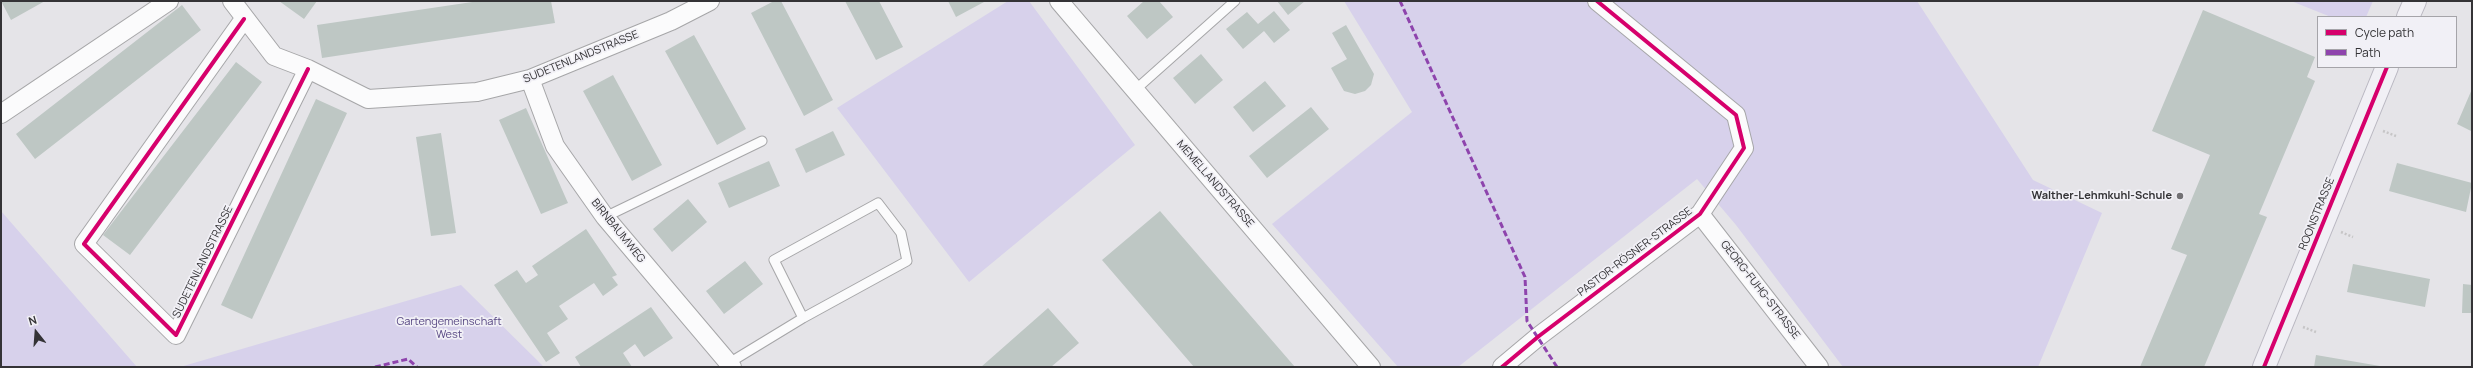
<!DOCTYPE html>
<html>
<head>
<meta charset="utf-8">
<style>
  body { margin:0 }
  #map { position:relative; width:2473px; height:368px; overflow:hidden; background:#e5e4e8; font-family:Manrope,sans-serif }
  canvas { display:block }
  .frame { position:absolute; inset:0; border:2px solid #343336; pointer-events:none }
  .legend { position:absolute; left:2317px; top:16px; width:140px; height:52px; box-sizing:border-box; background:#f1f0f6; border:1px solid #a5a4a9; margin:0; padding:5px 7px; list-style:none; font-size:12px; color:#343336 }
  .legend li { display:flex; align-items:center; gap:8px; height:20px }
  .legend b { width:20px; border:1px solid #a5a4a9 }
  .north { position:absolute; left:16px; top:312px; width:40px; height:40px; -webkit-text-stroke:3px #f1f0f6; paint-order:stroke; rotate:343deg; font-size:11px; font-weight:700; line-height:16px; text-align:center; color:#343336 }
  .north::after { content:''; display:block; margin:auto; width:14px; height:18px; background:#343336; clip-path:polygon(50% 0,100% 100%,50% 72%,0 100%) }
</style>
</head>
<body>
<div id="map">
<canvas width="2473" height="368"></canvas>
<div class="frame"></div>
<ul class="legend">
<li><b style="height:5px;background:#d6006c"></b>Cycle path</li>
<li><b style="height:5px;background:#8e44ad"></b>Path</li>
</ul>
<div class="north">N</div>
</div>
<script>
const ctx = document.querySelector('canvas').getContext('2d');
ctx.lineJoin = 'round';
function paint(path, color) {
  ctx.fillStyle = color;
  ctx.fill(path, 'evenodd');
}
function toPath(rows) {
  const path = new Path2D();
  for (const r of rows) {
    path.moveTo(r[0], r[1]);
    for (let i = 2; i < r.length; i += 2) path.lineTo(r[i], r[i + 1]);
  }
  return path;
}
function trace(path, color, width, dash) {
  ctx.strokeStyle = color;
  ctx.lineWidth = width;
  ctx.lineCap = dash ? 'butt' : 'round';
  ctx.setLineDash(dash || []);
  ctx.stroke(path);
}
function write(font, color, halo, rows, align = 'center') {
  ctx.font = font + ' Manrope,sans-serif';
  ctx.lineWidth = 3.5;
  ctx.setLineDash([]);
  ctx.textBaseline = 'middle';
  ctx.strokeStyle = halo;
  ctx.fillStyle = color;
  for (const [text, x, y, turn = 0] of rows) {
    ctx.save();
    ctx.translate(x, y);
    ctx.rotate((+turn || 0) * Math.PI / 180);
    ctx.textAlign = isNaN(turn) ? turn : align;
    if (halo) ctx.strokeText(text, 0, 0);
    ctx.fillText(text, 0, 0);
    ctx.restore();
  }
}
paint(toPath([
  [1008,1,1029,1,1135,145,969,282,837,108],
  [1344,1,1917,1,2033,180,2102,213,2038,367,1843,367,1736,225,1697,179,1458,367,1398,367,1272,224,1412,112],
  [2291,1,2373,1,2366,17,2331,17],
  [1,211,137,367,1,367],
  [461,285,544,367,180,367]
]), '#d7d1eb');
paint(toPath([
  [1,1,45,1,11,20],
  [279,1,317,1,304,19],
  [479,1,551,1,555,23,322,58,317,25],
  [774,1,781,1,833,100,804,116,751,13],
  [845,1,879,1,903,47,876,60],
  [948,1,983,1,984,2,956,17],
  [1144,1,1159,1,1173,17,1147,39,1127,16],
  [1277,1,1305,1,1288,15],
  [182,5,201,30,35,159,16,134],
  [2203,10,2315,57,2307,77,2315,81,2259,214,2267,217,2204,367,2140,367,2187,255,2171,249,2210,155,2152,131],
  [1274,11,1290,30,1274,43,1264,31,1243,49,1226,29,1247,12,1258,24],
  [1346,25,1374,74,1371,85,1365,91,1355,94,1344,91,1331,68,1347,59,1332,33],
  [694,35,746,129,717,145,665,51],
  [1201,54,1223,80,1195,104,1173,78],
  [236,62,262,82,130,255,103,235],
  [613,75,662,165,632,181,583,91],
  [1265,81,1286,106,1253,132,1233,107],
  [2472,89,2472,129,2471,131,2457,124],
  [316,99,347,113,252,319,221,305],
  [1311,107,1329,129,1267,178,1249,156],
  [526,108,568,203,541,214,499,120],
  [833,131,845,155,806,173,795,149],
  [441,133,456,233,431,236,416,137],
  [769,161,780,186,729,208,718,183],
  [2397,163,2472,183,2466,212,2389,191],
  [688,199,707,222,672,252,653,229],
  [1160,211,1295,367,1194,367,1102,260],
  [586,229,617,275,612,277,618,285,603,296,594,283,559,306,568,319,547,333,560,353,546,362,494,285,517,270,526,283,538,275,532,266],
  [745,261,763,284,724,314,706,291],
  [2353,264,2430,279,2425,307,2347,292],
  [2463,284,2472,285,2472,313,2462,313],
  [651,307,673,338,644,357,635,344,623,353,632,367,581,367,575,357],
  [1048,308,1079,343,1051,367,981,367],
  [2316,355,2380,366,2380,367,2314,367]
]), '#bec7c4');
const service = toPath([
  [1134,91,1235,1],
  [605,217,762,141],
  [729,363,803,318,907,261,901,233,878,203,774,260,803,318]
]);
const minor = toPath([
  [232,1,274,56,308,69,368,99,477,92,530,79,671,21,710,1],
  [1059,1,1371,367],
  [244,19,84,244,176,335,308,69],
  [530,79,555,146,605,217,732,367],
  [1,114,169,1],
  [1700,214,1819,367],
  [1502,367,1539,336,1700,214,1744,148,1736,115,1597,1]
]);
const primary = toPath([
  [2408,17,2415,1],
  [2264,367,2387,67]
]);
trace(service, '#a6a6a8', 11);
trace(minor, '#a6a6a8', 20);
trace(primary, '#bab8c2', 24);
trace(toPath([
  [2383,131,2396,136],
  [2341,232,2353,237],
  [2303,327,2316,332]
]), '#c6c5c6', 2.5, [2, 2]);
trace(service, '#fbfbfc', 9);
trace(minor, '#fbfbfc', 18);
trace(primary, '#f1f0f5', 22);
trace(toPath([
  [1400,1,1525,277,1527,321,1557,367],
  [375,367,408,359,417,367]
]), '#8e44ad', 3, [6, 3]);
trace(toPath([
  [244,19,84,244,176,335,308,69],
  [1502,367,1539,336,1700,214,1744,148,1736,115,1597,1],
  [2264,367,2387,67]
]), '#d6006c', 4);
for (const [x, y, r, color] of [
  [2180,196,4,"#727174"]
]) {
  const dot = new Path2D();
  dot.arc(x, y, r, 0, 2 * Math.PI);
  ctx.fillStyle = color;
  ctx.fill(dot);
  trace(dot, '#f1f0f6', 1.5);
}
write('11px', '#343336', '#f1f0f6', [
  ["SUDETENLANDSTRASSE",581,57,-22],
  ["MEMELLANDSTRASSE",1215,184,49],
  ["ROONSTRASSE",2317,214,-68],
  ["BIRNBAUMWEG",618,231,51],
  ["PASTOR-RÖSNER-STRASSE",1635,252,-37],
  ["SUDETENLANDSTRASSE",203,262,-64],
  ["GEORG-FUHG-STRASSE",1760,290,52]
]);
write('bold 11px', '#343336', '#f1f0f6', [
  ["Walther-Lehmkuhl-Schule",2172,196]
], 'right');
write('11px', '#584883', '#f1f0f6', [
  ["Gartengemeinschaft",449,322],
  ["West",449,335]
]);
</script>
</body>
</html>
